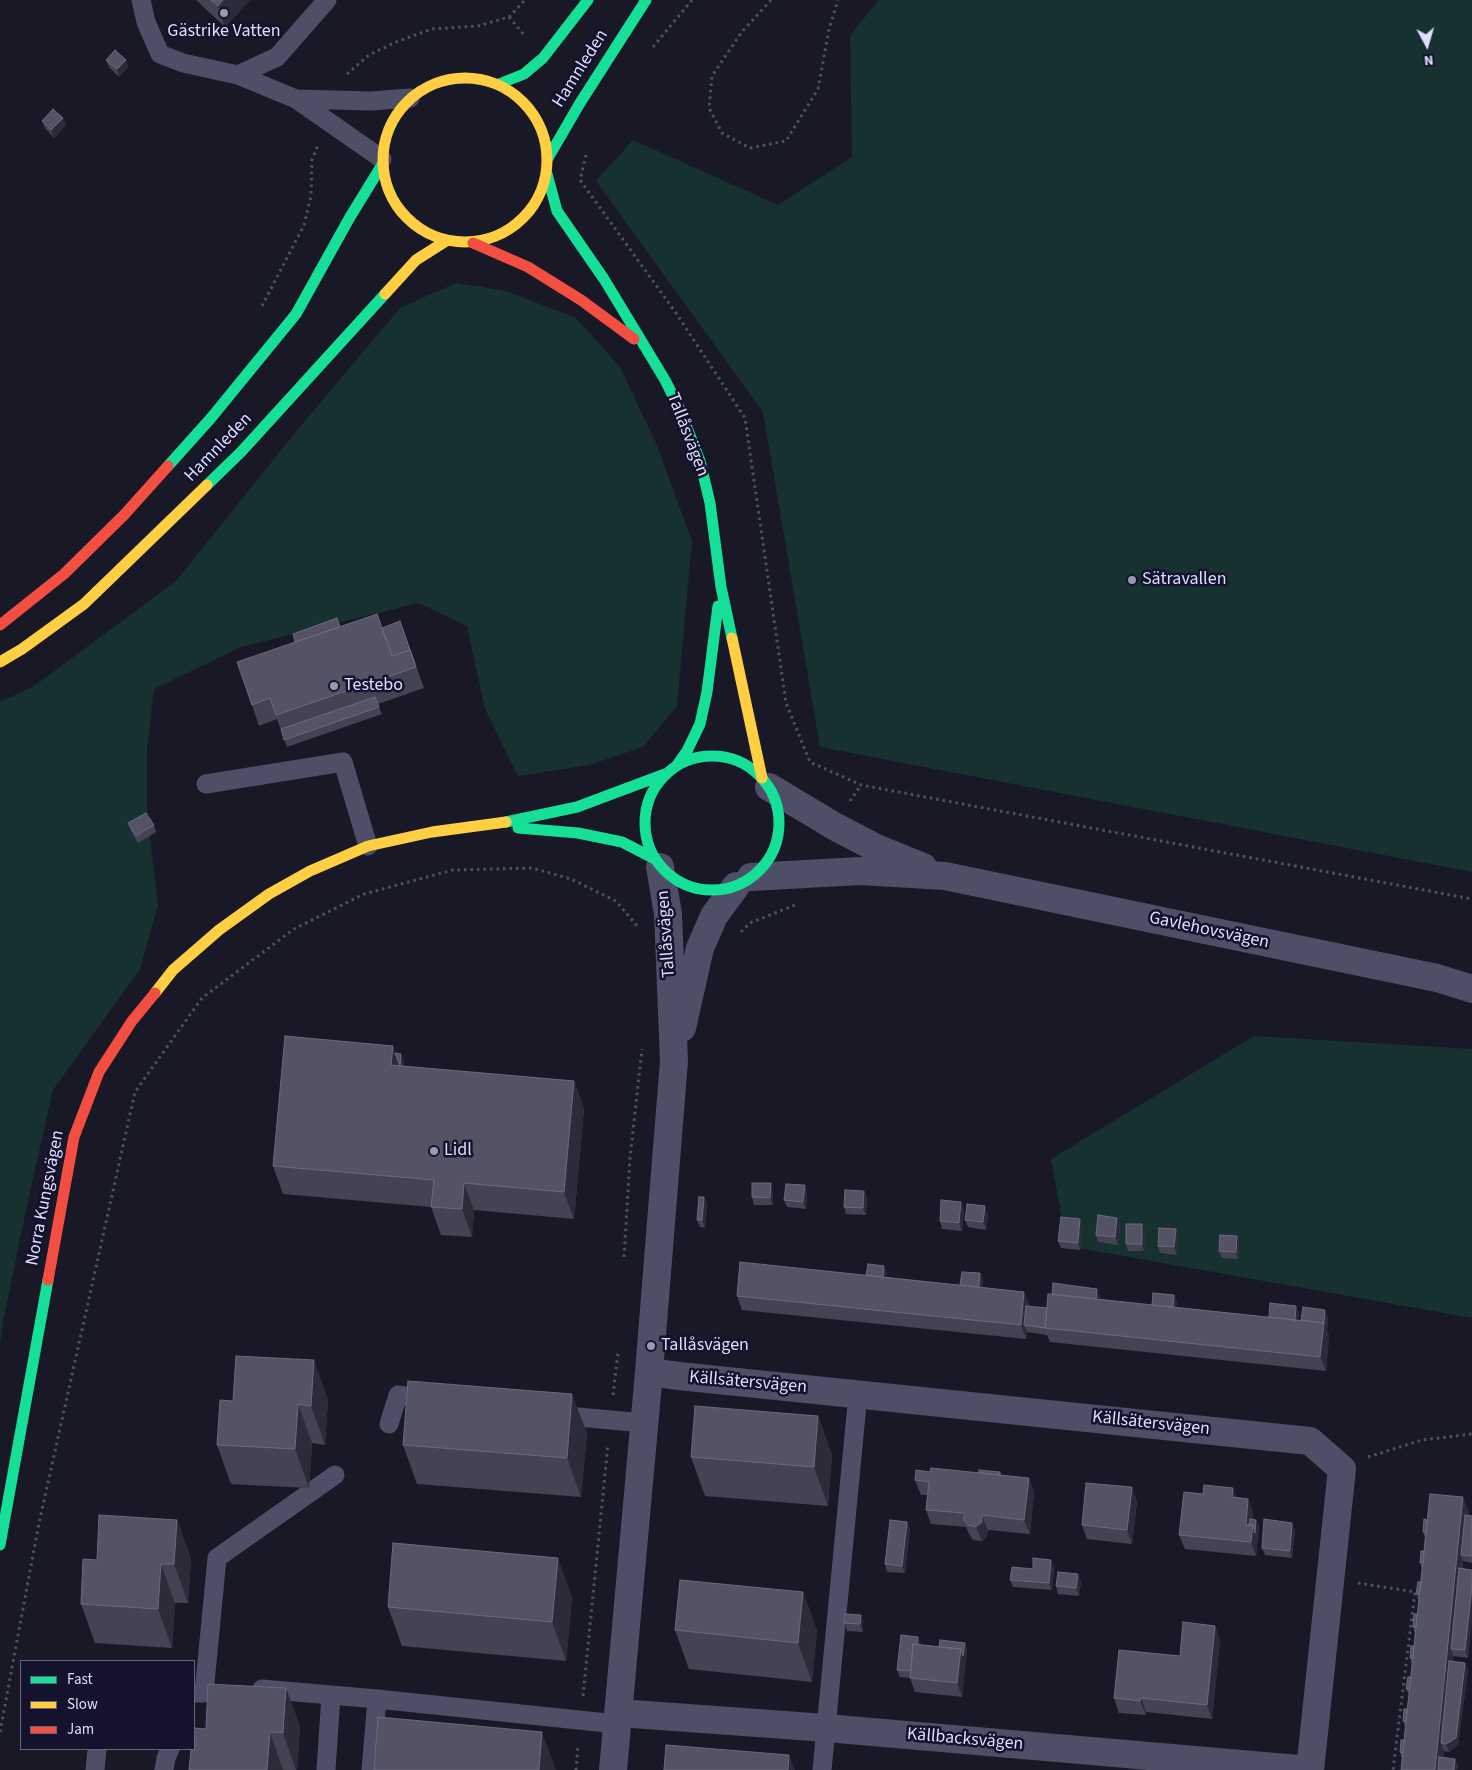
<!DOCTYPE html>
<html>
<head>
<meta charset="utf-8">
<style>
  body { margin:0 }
  #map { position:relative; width:1472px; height:1770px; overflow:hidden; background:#191826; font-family:"Source Sans 3",sans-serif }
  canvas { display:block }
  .legend { position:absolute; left:20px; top:1660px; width:175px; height:90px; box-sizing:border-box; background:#14122c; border:1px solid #656480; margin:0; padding:6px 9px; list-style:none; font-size:15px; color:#dedefe }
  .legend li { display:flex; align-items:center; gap:10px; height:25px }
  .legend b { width:25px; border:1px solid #656480 }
  .north { position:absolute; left:1402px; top:20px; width:50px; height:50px; -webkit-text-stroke:4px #14122c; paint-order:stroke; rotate:174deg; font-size:14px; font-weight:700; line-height:20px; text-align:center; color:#dedefe }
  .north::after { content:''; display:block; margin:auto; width:18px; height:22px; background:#dedefe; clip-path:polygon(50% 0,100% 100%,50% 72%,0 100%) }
</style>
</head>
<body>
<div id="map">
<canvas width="1472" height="1770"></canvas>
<ul class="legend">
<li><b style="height:6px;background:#16e098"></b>Fast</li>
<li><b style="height:6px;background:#ffcf43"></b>Slow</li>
<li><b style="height:6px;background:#f24e42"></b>Jam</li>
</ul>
<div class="north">N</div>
</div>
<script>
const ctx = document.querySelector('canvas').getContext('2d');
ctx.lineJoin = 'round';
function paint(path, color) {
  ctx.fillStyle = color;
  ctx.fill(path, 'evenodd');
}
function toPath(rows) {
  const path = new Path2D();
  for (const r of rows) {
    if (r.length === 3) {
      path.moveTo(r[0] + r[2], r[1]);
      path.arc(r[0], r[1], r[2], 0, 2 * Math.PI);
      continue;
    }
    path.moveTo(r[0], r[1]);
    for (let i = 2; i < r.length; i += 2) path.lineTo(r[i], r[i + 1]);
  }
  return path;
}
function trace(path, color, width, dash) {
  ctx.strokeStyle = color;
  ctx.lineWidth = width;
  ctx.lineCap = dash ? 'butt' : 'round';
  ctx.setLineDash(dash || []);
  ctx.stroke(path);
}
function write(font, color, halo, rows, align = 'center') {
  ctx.font = font + ' "Source Sans 3",sans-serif';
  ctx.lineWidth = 5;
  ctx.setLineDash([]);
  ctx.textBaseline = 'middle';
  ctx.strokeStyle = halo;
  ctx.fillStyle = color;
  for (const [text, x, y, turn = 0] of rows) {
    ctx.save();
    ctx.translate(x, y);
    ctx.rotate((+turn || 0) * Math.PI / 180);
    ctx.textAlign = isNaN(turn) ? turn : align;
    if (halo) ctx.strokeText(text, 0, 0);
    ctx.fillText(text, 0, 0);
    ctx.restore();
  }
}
paint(toPath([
  [879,0,1472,0,1472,872,820,747,763,412,596,181,633,140,778,205,852,157,850,35],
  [456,283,506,291,576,318,620,367,656,443,692,541,677,706,643,747,589,765,518,776,485,709,467,626,418,603,241,647,154,689,147,750,147,813,158,905,140,969,53,1090,29,1196,3,1322,0,1344,0,702,34,686,176,581,294,434,400,308],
  [1254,1036,1472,1049,1472,1318,1067,1246,1051,1159]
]), '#163130');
trace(toPath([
  [771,0,741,33,712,76,709,108,722,133,750,148,786,141,818,89,829,29,838,0],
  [509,17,524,35],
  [653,47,692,0],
  [347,74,369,55,396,42,432,29,478,26,509,17,525,0],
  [586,155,580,180,676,313,745,418,786,703,810,762,861,785,1472,899],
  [262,306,304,225,311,196,312,160,318,145],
  [850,801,861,785],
  [741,932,750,923,795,905],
  [624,1257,630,1158,642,1049],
  [613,1395,618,1353],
  [1368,1457,1422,1440,1472,1434],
  [1358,1583,1415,1592,1393,1770],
  [583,1696,608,1444],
  [0,1732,39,1523,135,1092,202,998,294,929,364,894,453,870,532,868,571,879,616,901,639,928],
  [576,1770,578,1745]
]), '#475462', 3, [2.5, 4]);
trace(toPath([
  [141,0,146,22,160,54,183,63,238,75,277,57,327,0],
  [238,75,296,99,382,159],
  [296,99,371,101,410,98],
  [206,784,343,762,368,846],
  [556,1415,644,1423],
  [389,1424,398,1395,432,1400],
  [262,1689,377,1699],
  [194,1693,204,1693,217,1558,335,1475],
  [95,1770,97,1749],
  [164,1770,166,1758,170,1749],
  [326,1770,331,1695],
  [371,1770,377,1699,617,1724],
  [822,1770,858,1394]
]), '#4e4e66', 19);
trace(toPath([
  [769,787,834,826,876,848,923,867],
  [751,877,860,871,945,876,1437,978,1472,989],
  [682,1028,700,948,714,916,736,886],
  [649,1372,679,1376,1310,1441,1342,1469,1310,1770],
  [619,1713,826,1728,1310,1770],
  [613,1770,649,1372,674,1061,668,914,660,867]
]), '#4e4e66', 28);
trace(toPath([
  [499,84,524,74,543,58,588,0],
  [548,158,580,103,646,0],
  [547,174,557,211,604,279,665,380,680,410,700,461,710,503,721,587,732,638],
  [168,466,211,418,296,314,350,217,382,165],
  [207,485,241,452,385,294],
  [712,823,67],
  [677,765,687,751,700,724,707,692,718,606],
  [506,822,577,807,665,774],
  [518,828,578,833,622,842,655,859],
  [0,1545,48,1280]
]), '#16e098', 11);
trace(toPath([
  [465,160,82],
  [385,294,416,260,446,241],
  [732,638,762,778],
  [0,662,22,649,84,604,207,485],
  [155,993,173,970,219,930,269,894,310,871,368,846,432,832,506,822]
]), '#ffcf43', 11);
trace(toPath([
  [473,243,528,267,581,300,634,339],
  [0,625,64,574,124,515,168,466],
  [48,1280,74,1137,99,1072,132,1021,155,993]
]), '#f24e42', 11);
paint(toPath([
  [196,0,250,0,225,27],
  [106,60,126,60,128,67,119,77,109,67],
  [63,118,66,125,54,138,45,128,42,121],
  [400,621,424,688,378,704,382,714,287,747,277,719,259,726,252,705,340,627,383,629],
  [128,823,154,825,156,832,138,843,131,831],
  [395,1053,404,1061,403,1066,574,1081,584,1109,574,1219,474,1210,472,1237,441,1235,431,1207,283,1194,273,1166],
  [773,1191,773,1205,754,1205,752,1197],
  [807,1193,806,1209,787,1207,784,1200],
  [704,1197,707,1205,705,1228,700,1227,697,1220],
  [867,1198,866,1215,846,1214,844,1207],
  [964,1209,962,1231,942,1229,940,1221],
  [988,1214,986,1230,968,1227,965,1220],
  [1117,1218,1120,1225,1118,1245,1098,1242,1096,1235],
  [1080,1219,1083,1226,1080,1250,1061,1248,1058,1241],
  [1176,1229,1178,1236,1177,1255,1160,1253,1158,1246],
  [1145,1232,1144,1251,1128,1251,1126,1244],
  [1237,1236,1239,1244,1238,1259,1222,1258,1219,1251],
  [887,1273,886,1277,960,1285,980,1273,983,1281,982,1287,1024,1292,1029,1306,1047,1308,1100,1296,1100,1299,1152,1305,1177,1302,1176,1307,1269,1317,1299,1313,1298,1320,1301,1320,1328,1317,1327,1330,1329,1337,1326,1371,1050,1342,1047,1335,1027,1332,1026,1339,742,1310,737,1296,866,1275],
  [328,1399,325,1445,312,1443,309,1488,231,1484,217,1445,233,1401],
  [818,1416,832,1455,828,1506,705,1496,691,1457],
  [587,1433,581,1497,417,1484,403,1445],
  [930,1472,979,1473,1000,1472,1001,1475,1029,1478,1034,1492,1030,1534,988,1530,987,1536,982,1541,973,1540,969,1534,966,1527,931,1524,926,1510,928,1495,921,1495,915,1480],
  [1132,1487,1137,1502,1132,1544,1087,1539,1082,1525],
  [1233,1488,1236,1497,1248,1499,1253,1513,1253,1520,1259,1527,1256,1556,1185,1549,1179,1535,1203,1494],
  [1469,1512,1468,1515,1472,1516,1472,1563,1463,1561,1463,1569,1472,1570,1472,1618,1468,1658,1453,1656,1453,1662,1465,1663,1468,1670,1458,1745,1449,1752,1444,1751,1443,1757,1455,1759,1458,1766,1457,1770,1401,1770,1402,1759,1400,1752,1404,1740,1405,1727,1403,1721,1407,1709,1409,1695,1406,1689,1411,1677,1412,1664,1410,1658,1414,1646,1415,1633,1413,1627,1417,1614,1419,1601,1416,1594,1421,1582,1422,1569,1420,1563,1424,1551,1425,1538,1423,1532,1427,1520],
  [177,1520,191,1559,188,1603,175,1603,172,1648,95,1643,81,1604,97,1560],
  [907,1522,910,1529,905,1573,887,1572,885,1564],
  [1295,1530,1292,1558,1265,1555,1262,1548],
  [1054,1567,1052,1590,1013,1587,1010,1580,1033,1569],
  [1081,1581,1079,1596,1058,1594,1056,1586],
  [803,1592,817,1631,812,1682,689,1669,675,1630],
  [572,1597,566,1661,402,1646,388,1607],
  [863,1622,863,1632,847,1631,844,1623],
  [1215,1626,1220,1640,1212,1719,1146,1712,1146,1715,1119,1713,1114,1698,1180,1656],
  [918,1637,921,1645,939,1647,965,1643,967,1650,962,1697,915,1692,910,1678,900,1677,897,1670],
  [286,1688,300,1727,297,1770,189,1770,206,1729]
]), '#444354');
paint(toPath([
  [223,0,250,0,225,27,218,6],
  [126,60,128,67,119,77,117,69],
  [63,118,66,125,54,138,51,130],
  [393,1046,400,1066,401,1054,404,1061,401,1093,391,1065],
  [574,1081,584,1109,574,1219,564,1192],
  [464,1183,474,1210,472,1237,462,1209],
  [771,1183,773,1191,773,1205,770,1198],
  [805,1185,807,1193,806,1209,803,1202],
  [864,1191,867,1198,866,1215,863,1208],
  [704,1197,707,1205,705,1228,702,1220],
  [961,1202,964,1209,962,1231,959,1223],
  [985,1206,988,1214,986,1230,983,1222],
  [1117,1218,1120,1225,1118,1245,1115,1237],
  [1080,1219,1083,1226,1080,1250,1078,1243],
  [1142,1224,1145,1232,1144,1251,1142,1244],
  [1176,1229,1178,1236,1177,1255,1174,1247],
  [1237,1236,1239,1244,1238,1259,1236,1252],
  [884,1266,887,1273,885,1291,882,1284],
  [980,1273,983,1281,980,1301,978,1293],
  [1097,1289,1100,1296,1098,1313,1096,1306],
  [1024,1292,1030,1306,1024,1325,1027,1332,1026,1339,1021,1325],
  [1174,1295,1177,1302,1175,1321,1172,1314],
  [1296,1306,1299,1313,1296,1333,1294,1326],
  [1325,1310,1328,1317,1327,1330,1329,1337,1326,1371,1320,1357],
  [314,1360,328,1399,325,1445,311,1406],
  [572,1394,587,1433,581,1497,567,1458],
  [298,1404,312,1443,309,1488,295,1449],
  [818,1416,832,1455,828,1506,814,1467],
  [1029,1478,1034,1492,1030,1534,1024,1520],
  [1132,1487,1137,1502,1132,1544,1127,1530],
  [1233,1488,1238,1502,1232,1497],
  [1463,1497,1469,1512,1464,1555,1461,1555,1463,1561,1454,1649,1451,1649,1453,1656,1444,1744,1441,1743,1444,1750,1441,1770,1435,1770],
  [1248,1499,1253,1513,1252,1532,1246,1525],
  [982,1515,988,1530,987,1536,982,1541,976,1527],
  [177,1520,191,1559,188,1603,174,1564],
  [1256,1520,1259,1527,1256,1556,1251,1542,1253,1525],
  [907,1522,910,1529,905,1573,902,1566],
  [1292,1523,1295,1530,1292,1558,1290,1551],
  [558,1558,572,1597,566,1661,552,1622],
  [1051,1560,1054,1567,1052,1590,1049,1583],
  [161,1564,175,1603,172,1648,158,1609],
  [1078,1574,1081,1581,1079,1596,1076,1588],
  [1472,1586,1472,1618,1468,1658,1465,1650],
  [803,1592,817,1631,812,1682,798,1643],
  [861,1615,863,1622,863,1632,860,1624],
  [1215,1626,1220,1640,1212,1719,1207,1705],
  [918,1637,921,1644,916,1679,914,1671],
  [965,1643,967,1650,962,1697,957,1683,961,1649],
  [1465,1663,1468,1670,1458,1745,1449,1752,1446,1744],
  [286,1688,300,1727,297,1770,296,1770,283,1733],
  [1141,1698,1146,1712,1146,1715,1140,1701],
  [270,1732,283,1770,267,1770],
  [542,1732,556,1770,539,1770],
  [789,1755,795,1770,788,1770],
  [1455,1759,1458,1766,1457,1770,1454,1770]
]), '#2c2b3a');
const building = toPath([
  [211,0,223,0,218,6,211,0],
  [115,50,126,60,117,69,106,60,115,50],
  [53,109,63,118,51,130,42,121,53,109],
  [377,614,392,656,410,650,416,667,276,715,270,698,252,705,237,662,377,614],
  [337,618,340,627,295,642,293,634,337,618],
  [400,621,415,664,410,650,392,656,382,628,400,621],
  [375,697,379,707,284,740,281,729,375,697],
  [146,813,154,825,136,836,128,823,146,813],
  [285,1036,393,1046,391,1065,574,1081,564,1192,464,1183,462,1209,431,1207,434,1180,273,1166,285,1036],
  [395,1053,401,1054,400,1066,395,1053],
  [752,1183,771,1183,770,1198,752,1197,752,1183],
  [786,1184,805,1185,803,1202,784,1200,786,1184],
  [845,1190,864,1191,863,1208,844,1207,845,1190],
  [699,1197,704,1197,702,1220,697,1220,699,1197],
  [941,1200,961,1202,959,1223,940,1221,941,1200],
  [967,1204,985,1206,983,1222,965,1220,967,1204],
  [1098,1215,1117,1218,1115,1237,1096,1235,1098,1215],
  [1061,1217,1080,1219,1078,1243,1058,1241,1061,1217],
  [1126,1224,1142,1224,1142,1244,1126,1244,1126,1224],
  [1159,1228,1176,1229,1174,1247,1158,1246,1159,1228],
  [1220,1235,1237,1236,1236,1252,1219,1251,1220,1235],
  [740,1262,1024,1292,1021,1325,737,1296,740,1262],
  [868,1264,884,1266,883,1277,866,1275,868,1264],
  [962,1272,980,1273,979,1287,960,1285,962,1272],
  [1053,1283,1097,1289,1096,1299,1052,1294,1053,1283],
  [1153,1293,1174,1295,1173,1307,1152,1305,1153,1293],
  [1048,1294,1324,1323,1320,1357,1045,1328,1048,1294],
  [1270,1303,1296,1306,1295,1320,1269,1317,1270,1303],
  [1026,1306,1047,1308,1045,1328,1024,1325,1026,1306],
  [1303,1307,1325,1310,1324,1323,1301,1320,1303,1307],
  [236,1356,314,1360,311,1406,298,1404,295,1449,217,1445,220,1400,233,1401,236,1356],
  [408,1381,572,1394,567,1458,403,1445,408,1381],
  [695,1406,818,1416,814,1467,691,1457,695,1406],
  [931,1468,1029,1478,1024,1520,982,1515,982,1522,976,1527,968,1525,964,1520,964,1513,926,1510,929,1482,915,1480,916,1470,930,1472,931,1468],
  [979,1470,1000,1472,1000,1475,979,1473,979,1470],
  [1086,1483,1132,1487,1127,1530,1082,1525,1086,1483],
  [1204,1485,1233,1488,1232,1497,1248,1499,1246,1525,1253,1525,1251,1542,1179,1535,1184,1492,1203,1494,1204,1485],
  [1430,1494,1463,1497,1435,1770,1401,1770,1430,1494],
  [99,1515,177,1520,174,1564,161,1564,158,1609,81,1604,83,1559,97,1560,99,1515],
  [1465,1515,1472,1516,1472,1556,1461,1555,1465,1515],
  [1250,1519,1256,1520,1255,1533,1253,1525,1249,1525,1250,1519],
  [1264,1519,1292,1523,1290,1551,1262,1548,1264,1519],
  [1424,1519,1427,1520,1426,1532,1423,1532,1424,1519],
  [890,1520,907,1522,902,1566,885,1564,890,1520],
  [393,1543,558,1558,552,1622,388,1607,393,1543],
  [1421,1551,1424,1551,1423,1563,1420,1563,1421,1551],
  [1033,1558,1051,1560,1049,1583,1010,1580,1012,1567,1033,1569,1033,1558],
  [1459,1568,1472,1570,1472,1586,1465,1650,1451,1649,1459,1568],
  [1058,1572,1078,1574,1076,1588,1056,1586,1058,1572],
  [680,1580,803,1592,798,1643,675,1630,680,1580],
  [1418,1582,1421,1582,1419,1594,1416,1594,1418,1582],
  [845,1614,861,1615,860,1624,844,1623,845,1614],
  [1414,1614,1417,1614,1416,1627,1413,1627,1414,1614],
  [1183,1622,1215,1626,1207,1705,1141,1698,1140,1701,1114,1698,1119,1650,1180,1656,1183,1622],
  [901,1635,918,1637,917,1645,913,1644,911,1671,897,1670,901,1635],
  [940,1640,965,1643,963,1656,961,1649,939,1647,940,1640],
  [913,1644,961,1649,957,1683,910,1678,913,1644],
  [1411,1646,1414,1646,1413,1658,1410,1658,1411,1646],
  [1449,1661,1465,1663,1456,1738,1446,1744,1441,1743,1449,1661],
  [1408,1677,1411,1677,1409,1689,1406,1689,1408,1677],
  [208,1684,286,1688,283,1733,270,1732,267,1770,189,1770,191,1749,194,1749,194,1728,206,1729,208,1684],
  [1404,1709,1407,1709,1406,1721,1403,1721,1404,1709],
  [378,1717,542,1732,539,1770,374,1770,378,1717],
  [1401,1740,1404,1740,1403,1753,1400,1752,1401,1740],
  [666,1745,789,1755,788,1770,664,1770,666,1745],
  [1439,1757,1455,1759,1454,1770,1438,1770,1439,1757]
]);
paint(building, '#545366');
trace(building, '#6a697e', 1);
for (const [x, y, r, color] of [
  [224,13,5,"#9999b2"],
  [1132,580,5,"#9999b2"],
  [334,686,5,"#9999b2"],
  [434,1151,5,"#9999b2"],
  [651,1346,5,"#9999b2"]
]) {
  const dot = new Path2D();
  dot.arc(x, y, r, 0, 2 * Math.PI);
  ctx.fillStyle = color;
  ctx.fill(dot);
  trace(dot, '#14122c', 2);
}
write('18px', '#dedefe', '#14122c', [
  ["Gästrike Vatten",224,32,"center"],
  ["Sätravallen",1142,580],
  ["Testebo",344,686],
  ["Lidl",444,1151],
  ["Tallåsvägen",661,1346]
], 'left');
write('18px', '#dedefe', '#14122c', [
  ["Hamnleden",581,69,-58],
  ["Tallåsvägen",687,435,69],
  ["Hamnleden",219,448,-46],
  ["Gavlehovsvägen",1209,931,12],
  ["Tallåsvägen",667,934,-94],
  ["Norra Kungsvägen",46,1198,-79],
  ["Källsätersvägen",748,1383,5],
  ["Källsätersvägen",1151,1424,6],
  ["Källbacksvägen",965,1740,5]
]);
</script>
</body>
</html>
